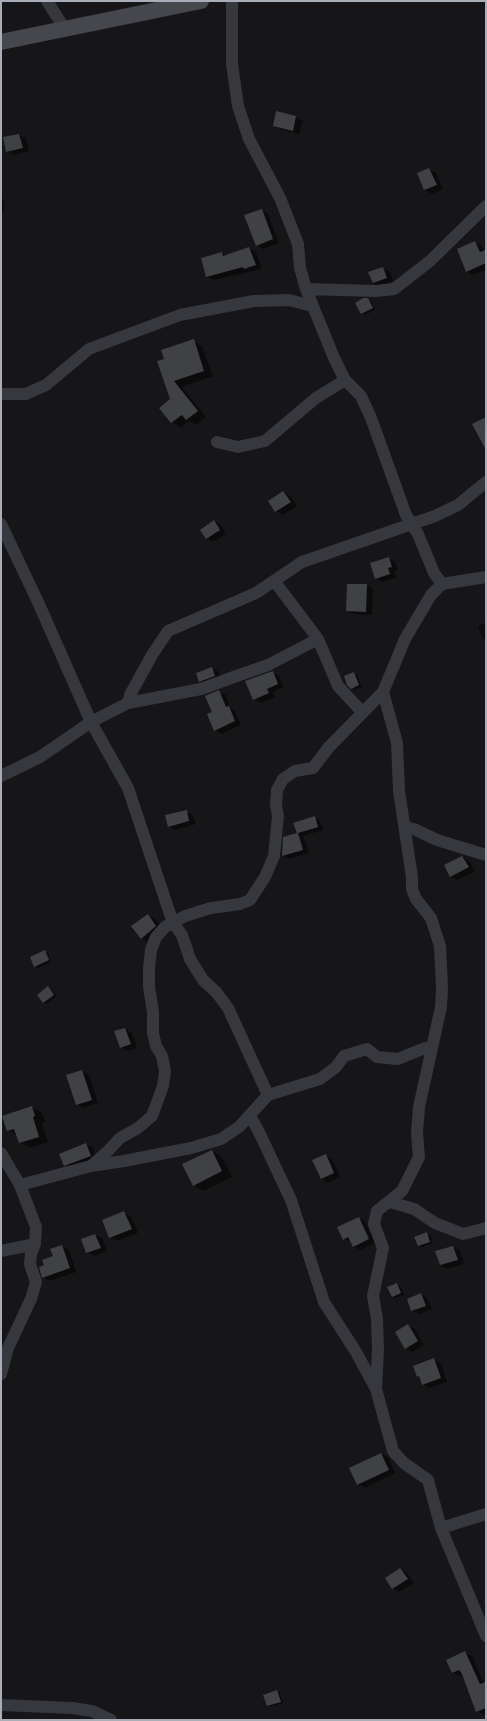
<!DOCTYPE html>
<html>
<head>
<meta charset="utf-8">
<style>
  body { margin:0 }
  #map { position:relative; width:487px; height:1721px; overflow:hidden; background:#161618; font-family:Arial,sans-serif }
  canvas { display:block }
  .frame { position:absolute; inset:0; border:2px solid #a8adb8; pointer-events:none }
</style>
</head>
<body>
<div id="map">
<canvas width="487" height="1721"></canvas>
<div class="frame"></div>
</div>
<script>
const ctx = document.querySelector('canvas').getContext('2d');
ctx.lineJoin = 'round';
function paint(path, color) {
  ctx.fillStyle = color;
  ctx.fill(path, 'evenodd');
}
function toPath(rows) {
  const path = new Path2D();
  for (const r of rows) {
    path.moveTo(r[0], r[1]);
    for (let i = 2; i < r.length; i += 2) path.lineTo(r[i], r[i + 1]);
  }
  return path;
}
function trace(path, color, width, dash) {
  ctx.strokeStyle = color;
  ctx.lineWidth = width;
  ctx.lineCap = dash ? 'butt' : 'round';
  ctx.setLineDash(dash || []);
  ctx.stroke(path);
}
paint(toPath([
  [277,112,296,117,303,121,299,134,280,129,274,125],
  [19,135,26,139,29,151,14,155,7,151],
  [429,169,436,173,443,189,432,194,425,190,418,174],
  [1,199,5,201,4,212,1,212],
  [262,210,268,214,279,243,263,249,256,245],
  [475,242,482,246,484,252,486,252,486,270,473,275,467,271],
  [249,248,256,252,262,269,214,280,207,277,222,253,228,256],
  [383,268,390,272,393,281,380,287,373,283],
  [367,299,371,301,375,310,365,315,362,314,356,303],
  [193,341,202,346,213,376,182,387,206,417,196,425,189,421,181,428,172,422,161,408,171,400,165,360],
  [283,492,290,496,297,506,283,515,276,511],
  [214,521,221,525,226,534,213,542,206,538],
  [389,558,395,562,398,570,394,572,396,578,382,582,376,578],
  [367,585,373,589,372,615,354,614,347,610],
  [486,623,486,640,482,638,478,626],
  [212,668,219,672,221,679,206,685,200,681],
  [273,672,279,676,284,687,273,692,275,697,261,703,254,699],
  [354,673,357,675,362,687,355,690,351,688],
  [219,692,226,695,230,708,235,711,241,725,221,734,215,730,213,713],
  [186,811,193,815,196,824,175,830,169,826],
  [315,817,320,821,323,830,303,836,309,853,289,859,283,856,298,834,295,824],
  [463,857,469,861,475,871,458,880,451,877,445,866],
  [148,915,155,919,162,930,148,942,141,938],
  [44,952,48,953,51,962,38,968,35,966],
  [48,987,57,996,46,1004,43,1002],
  [125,1029,132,1033,137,1048,127,1051,121,1047],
  [82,1071,89,1075,98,1103,83,1108,77,1104],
  [32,1107,42,1113,45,1122,42,1123,48,1142,30,1148,20,1142,18,1136,8,1130],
  [86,1144,93,1148,97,1160,71,1169,65,1165],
  [212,1151,222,1157,232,1177,203,1191,193,1185],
  [325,1155,332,1159,340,1177,328,1183,322,1179],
  [124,1213,131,1216,138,1233,117,1241,110,1237],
  [359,1218,365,1222,375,1243,360,1250,353,1246,352,1242,344,1239],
  [427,1233,430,1235,433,1243,422,1247,419,1245],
  [95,1235,102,1238,107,1251,94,1256,87,1252],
  [62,1246,69,1250,76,1272,50,1281,43,1277,45,1266],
  [453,1247,460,1251,464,1264,447,1269,440,1265],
  [397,1284,400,1286,404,1295,395,1298,392,1296],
  [421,1294,427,1298,432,1309,419,1314,412,1310],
  [408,1326,415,1329,424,1345,412,1352,406,1348],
  [434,1359,441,1363,447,1382,429,1388,423,1384,420,1378,417,1377],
  [381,1454,388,1457,395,1473,365,1488,358,1484],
  [400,1569,407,1573,414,1583,399,1592,393,1588],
  [465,1653,472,1656,484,1684,486,1683,486,1714,484,1715,477,1711,464,1675,460,1676,453,1673,448,1661],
  [277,1691,280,1693,283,1703,271,1707,268,1705]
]), '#0007');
paint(toPath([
  [276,111,296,116,293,131,273,126],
  [19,134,23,148,6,152,3,137],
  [429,168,437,185,424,190,417,173],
  [262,209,273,239,256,246,244,215],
  [475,241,480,252,486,250,486,263,466,272,457,249],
  [249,247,256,265,244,269,243,267,206,277,201,258,222,252,223,256],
  [383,267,387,278,373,283,368,272],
  [363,298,368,298,373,308,361,314,355,303],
  [194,339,204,371,174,381,198,411,186,420,182,415,171,423,159,408,170,399,157,361,164,359,161,350],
  [486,417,486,450,472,424],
  [283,491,291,502,275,512,268,501],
  [214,520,220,530,206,539,200,530],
  [389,557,392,567,388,568,390,574,375,579,370,563],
  [347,584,367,584,366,612,346,611],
  [212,667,215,676,199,682,196,673],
  [273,671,278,684,267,689,269,693,253,700,245,681],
  [354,672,359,685,351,689,347,685,344,676],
  [219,690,226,707,229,706,235,721,214,731,207,714,212,712,205,696],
  [187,810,189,821,168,827,165,815],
  [315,816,318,827,298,833,303,850,282,856,283,837,297,833,293,823],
  [462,856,469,867,450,877,444,865],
  [148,914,156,926,141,939,131,926],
  [45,950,49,960,34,967,30,957],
  [48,986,54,995,43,1003,37,995],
  [125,1028,131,1044,120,1048,114,1031],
  [82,1070,92,1100,76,1105,66,1075],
  [32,1106,35,1116,33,1117,39,1137,19,1143,14,1129,7,1131,2,1116],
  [86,1143,91,1156,64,1166,59,1154],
  [212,1150,222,1171,193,1186,182,1164],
  [326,1154,334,1173,321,1179,312,1160],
  [124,1211,132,1229,109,1238,102,1220],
  [359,1217,369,1239,353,1247,348,1237,343,1240,337,1227],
  [427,1232,430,1242,418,1246,414,1237],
  [95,1234,101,1248,86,1253,81,1239],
  [62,1245,70,1268,42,1278,39,1267,44,1265,42,1260,53,1256,50,1249],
  [453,1246,458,1260,440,1265,435,1251],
  [397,1283,401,1293,392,1297,387,1287],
  [421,1293,426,1306,411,1311,407,1299],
  [408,1324,418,1341,405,1349,395,1332],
  [434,1358,441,1378,422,1385,419,1376,417,1377,413,1366],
  [381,1453,389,1470,357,1485,349,1468],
  [400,1568,408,1579,392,1589,385,1578],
  [465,1651,480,1684,486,1682,486,1708,476,1712,462,1674,459,1670,452,1673,446,1660],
  [277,1690,281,1702,267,1706,263,1695]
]), '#404145');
trace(toPath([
  [47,1,65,29],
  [232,1,232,64,238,106,249,139,280,198,298,244,300,268,306,289,334,358,345,380,361,396,371,418,406,515,418,534,434,573,442,584],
  [306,289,376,291,394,289,430,261,486,206],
  [1,394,26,394,46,385,89,349,180,315,254,301,289,300,312,306],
  [217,442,238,447,265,441,316,398,345,380],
  [1,524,38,602,91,722,40,757,1,776],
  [275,582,318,639,338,686,362,712],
  [128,703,130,695,152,655,168,631,256,593,302,562,435,516,458,505,486,482],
  [405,827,414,829,437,840,486,855],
  [268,1095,228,1008,217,993,203,980,190,959,182,935,173,923,128,788,91,722,128,703,201,689,231,678,268,665,318,639],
  [250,1116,258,1130,291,1200,324,1302,356,1352,376,1389,393,1451,404,1463,428,1480,441,1528,486,1636],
  [1,1153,20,1185,36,1227,35,1244,31,1254,30,1264,36,1282,31,1299,8,1348,1,1374],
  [91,1166,124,1161,191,1148,221,1139,239,1127,268,1095,320,1079,336,1067,344,1056,367,1049,377,1057,398,1059,425,1048,431,1048],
  [20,1185,91,1166,107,1152,120,1138,138,1128,152,1116,163,1086,165,1071,162,1056,156,1046,153,1033,153,1012,149,987,149,968,151,950,156,937,165,927,185,916,211,908,240,904,250,900,265,877,274,856,278,816,276,805,277,790,283,779,295,771,313,768,329,747,383,692,405,639,431,595,442,584,486,577],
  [390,1202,414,1209,435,1223,463,1234,486,1228],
  [1,1251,35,1244],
  [376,1389,378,1349,377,1319,373,1296,383,1248,374,1224,377,1211,402,1191,419,1157,417,1133,419,1107,441,1007,442,988,440,946,431,918,416,899,412,889,412,877,399,791,397,743,383,692],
  [441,1528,486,1514],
  [1,1705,72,1708,92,1711,111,1720]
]), '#37383d', 12);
trace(toPath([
  [1,42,201,1]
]), '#45474d', 16);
</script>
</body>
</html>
